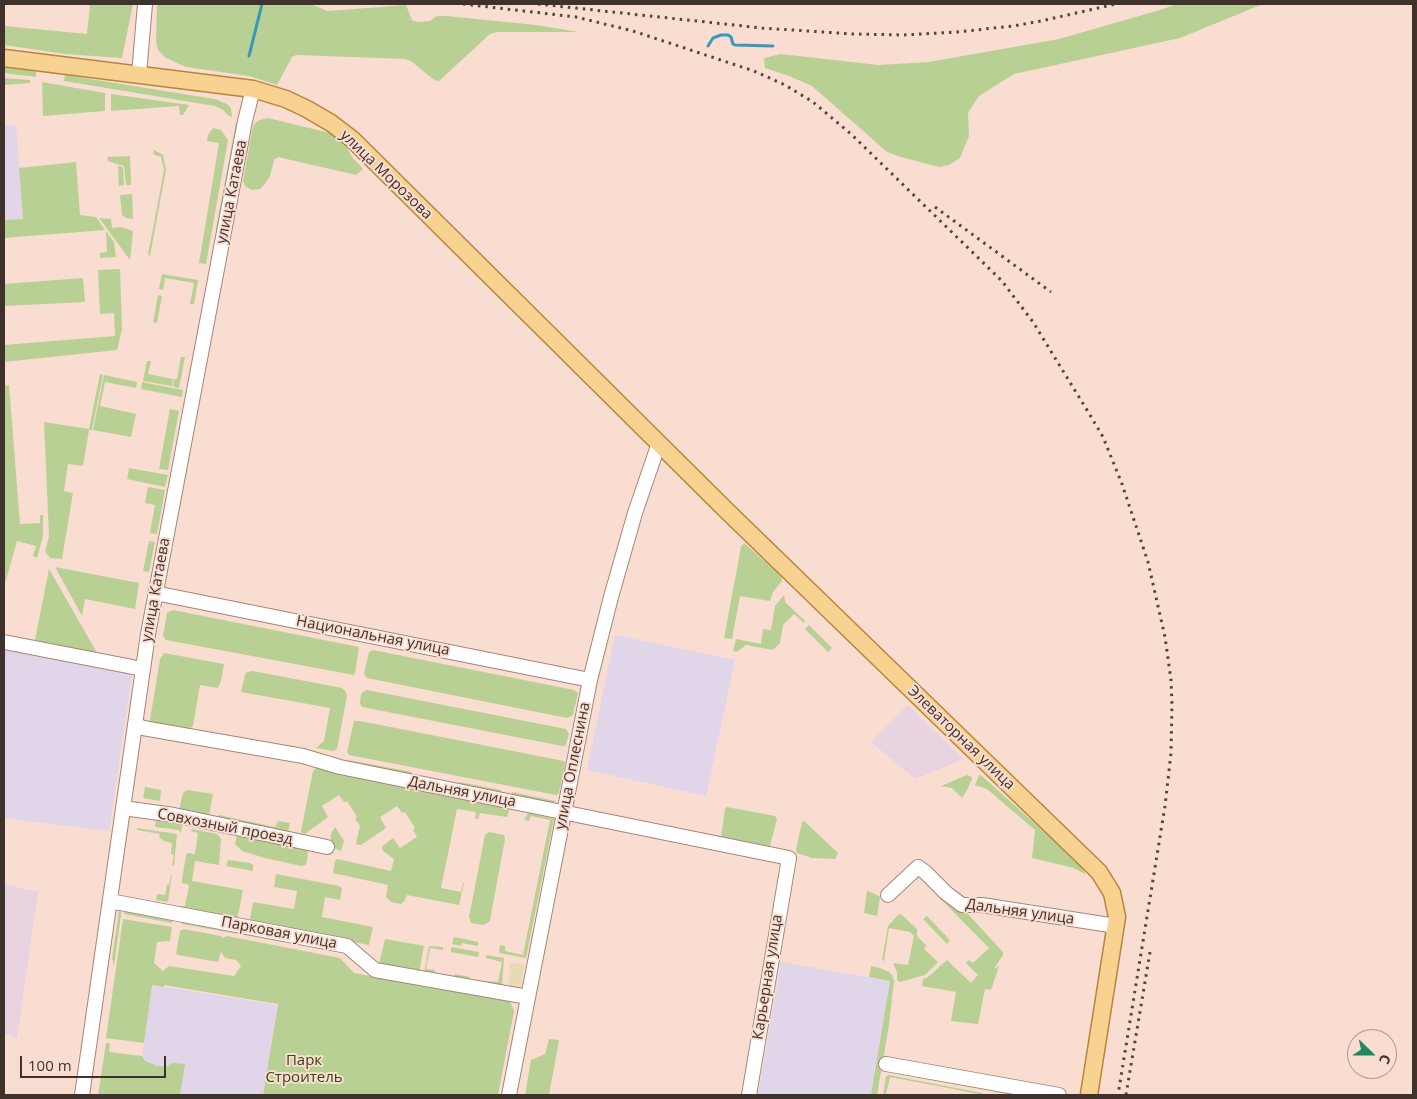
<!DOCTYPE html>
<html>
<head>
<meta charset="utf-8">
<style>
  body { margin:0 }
  #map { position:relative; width:1417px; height:1099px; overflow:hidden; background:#faddd1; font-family:"Open Sans",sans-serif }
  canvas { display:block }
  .frame { position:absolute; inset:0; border:5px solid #3f322c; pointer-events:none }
  .north { position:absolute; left:1347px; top:1029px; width:50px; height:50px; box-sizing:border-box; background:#faddd1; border:1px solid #af998f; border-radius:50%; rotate:112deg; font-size:14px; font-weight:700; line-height:20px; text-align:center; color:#3f322c }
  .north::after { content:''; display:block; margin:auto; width:18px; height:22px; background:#208763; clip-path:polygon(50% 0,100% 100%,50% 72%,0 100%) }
  .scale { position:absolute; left:20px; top:1056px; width:146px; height:22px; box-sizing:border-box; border:2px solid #3f322c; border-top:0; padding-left:6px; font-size:15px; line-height:18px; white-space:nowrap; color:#3f322c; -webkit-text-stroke:4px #faddd1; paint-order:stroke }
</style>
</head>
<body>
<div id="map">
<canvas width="1417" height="1099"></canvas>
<div class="frame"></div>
<div class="north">С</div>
<div class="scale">100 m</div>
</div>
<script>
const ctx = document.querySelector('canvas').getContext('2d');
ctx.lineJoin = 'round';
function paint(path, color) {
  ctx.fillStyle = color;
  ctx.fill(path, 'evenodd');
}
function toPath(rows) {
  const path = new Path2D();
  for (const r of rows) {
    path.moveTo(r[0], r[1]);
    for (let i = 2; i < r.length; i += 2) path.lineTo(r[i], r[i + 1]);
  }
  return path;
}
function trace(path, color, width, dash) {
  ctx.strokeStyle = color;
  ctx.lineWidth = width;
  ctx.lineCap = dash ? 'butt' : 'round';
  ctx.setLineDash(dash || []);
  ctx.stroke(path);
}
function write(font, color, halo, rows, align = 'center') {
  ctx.font = font + ' "Open Sans",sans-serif';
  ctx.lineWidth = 4;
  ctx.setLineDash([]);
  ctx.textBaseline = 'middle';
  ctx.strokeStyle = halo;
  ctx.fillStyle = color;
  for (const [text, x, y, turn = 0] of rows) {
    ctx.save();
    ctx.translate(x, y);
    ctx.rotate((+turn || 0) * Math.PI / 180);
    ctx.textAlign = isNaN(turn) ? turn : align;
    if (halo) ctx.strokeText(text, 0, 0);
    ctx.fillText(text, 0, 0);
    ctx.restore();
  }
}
paint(toPath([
  [908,705,964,759,915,779,871,742],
  [4,884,38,892,17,1039,4,1033]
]), '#e9d3e1');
paint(toPath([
  [16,125,23,219,4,220,4,126],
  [615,635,735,660,706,796,587,770],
  [4,648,133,670,109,831,4,818],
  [781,962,890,981,871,1095,758,1095],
  [152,985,277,1005,263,1095,148,1095,137,1094]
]), '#e1d5ea');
paint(toPath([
  [90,4,133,4,122,58,65,54,4,45,4,26,87,34],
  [157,4,310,4,328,11,406,5,412,20,417,22,430,21,437,16,447,16,536,25,579,32,497,32,490,34,439,81,434,80,411,61,405,59,296,55,292,57,277,85,249,76,186,67,166,58,158,50,156,41],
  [1177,4,1263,4,1180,38,1014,74,979,96,968,113,969,136,960,158,949,165,939,167,901,157,887,152,812,86,789,76,765,68,764,58,781,54,878,65,929,62,1059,39,1160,10],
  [4,67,36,71,36,77,4,73],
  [65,75,215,99,227,104,231,108,232,117,229,116,223,110,215,106,64,81],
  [4,78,30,80,30,83,4,85],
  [42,82,105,93,105,111,43,116],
  [111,94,189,105,183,115,180,115,179,106,111,111],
  [268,118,330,133,342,138,352,157,363,169,356,175,278,157,274,160,270,176,265,184,260,189,252,190,245,186,243,181,252,131,254,124,260,120],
  [236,123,241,124,222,230,216,229],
  [213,128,221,130,228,140,206,264,199,263,219,143,207,141,208,135],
  [154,150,163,155,166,170,150,256,148,255,164,170,161,157,153,154],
  [130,156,131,185,126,185,124,166,108,161,107,157],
  [76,162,80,215,96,217,105,230,4,238,4,220,23,219,19,168],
  [118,166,123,167,124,185,119,186],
  [132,194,133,219,126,218,122,215,120,195],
  [99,218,111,219,112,228,121,227,133,231,130,260],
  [106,231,114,242,116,257,100,258,100,253,107,252],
  [120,269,122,329,117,350,4,362,4,345,115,336,114,313,100,314,98,270],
  [162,274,198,280,194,304,190,304,194,283,165,278,163,290,159,289],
  [83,278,85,302,4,306,4,284],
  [158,295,162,296,157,323,153,322],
  [181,357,185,357,179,388,173,386,174,379,177,379],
  [147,361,151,361,148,374,173,379,172,386,143,381],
  [100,374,103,375,92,430,89,430,83,466,68,464,64,491,73,493,62,559,50,558,45,552,49,536,44,422,89,429],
  [104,375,137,382,136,388,105,382,100,406,136,414,131,437,93,430],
  [142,382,183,390,182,397,141,389],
  [9,385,20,524,40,523,40,515,43,515,43,536,37,558,33,556,36,546,17,541,4,587,4,386],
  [170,409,179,411,168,470,159,469],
  [129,468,168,475,165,487,127,479],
  [148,487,165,490,157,534,150,533,155,505,145,503],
  [149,541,155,542,149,572,143,571],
  [744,543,781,576,782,581,773,592,770,601,740,596,732,639,724,638,741,547],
  [55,567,139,583,135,609,85,599,82,616],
  [49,569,97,653,35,640],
  [784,595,785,602,805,621,804,623,794,614,783,625,780,643,773,650,746,645,737,652,733,651,736,639,761,644,763,629,771,630,775,606],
  [173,610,359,647,355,673,354,675,166,640,163,636,167,613],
  [809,625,832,648,828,652,805,629],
  [373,650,574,690,578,693,573,715,567,718,367,678,364,674,369,652],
  [164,653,224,664,221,681,218,688,200,685,193,726,187,730,151,723,150,720,160,659],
  [253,671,342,688,346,692,347,696,337,749,334,751,316,748,324,741,330,708,241,692,245,675,247,672],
  [367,690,566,729,569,734,567,741,565,746,562,746,362,707,360,703,361,694,364,691],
  [354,721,360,721,564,761,565,763,559,793,556,795,349,755,347,752],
  [348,760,412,772,410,776,347,762],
  [316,768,505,805,510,808,507,817,480,813,478,819,475,819,476,812,457,809,441,888,461,892,463,883,464,883,459,905,407,895,405,900,401,904,391,902,386,897,388,885,333,873,335,861,337,859,391,871,394,859,383,851,382,847,384,845,393,838,400,848,417,837,413,830,415,828,405,812,402,813,397,806,380,817,386,828,361,845,357,845,356,843,360,826,355,819,357,817,347,801,344,802,339,795,322,806,328,817,305,834,302,833,301,831,313,771],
  [967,775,972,777,972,779,967,790,962,798,952,788,941,786],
  [979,775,982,776,1081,865,1086,875,1074,868,1032,858,1035,830,987,789,975,785],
  [459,782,501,790,500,794,462,787],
  [145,787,161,790,160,801,143,798],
  [187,790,213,794,209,816,215,817,219,815,275,827,278,821,290,823,288,832,179,811,183,793],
  [512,792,556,801,553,804,511,797],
  [727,807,775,816,777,819,770,846,721,837,725,809],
  [528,813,554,819,526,958,499,953,500,945,505,946,505,951,523,955,550,820,531,816,529,821,524,820],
  [156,816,183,820,181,833,179,830,155,827],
  [804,821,838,853,835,859,812,858,797,853,796,850,802,822],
  [335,827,344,841,341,851,334,848,330,842,331,834],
  [137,828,177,834,174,865,172,865,174,855,171,854,172,843,164,841,159,837,160,834,137,830],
  [192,829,217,834,221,839,219,865,195,861,192,881,243,890,237,920,179,908,178,906,185,906,189,885,182,883,182,880,186,855,188,853,195,854,198,833,191,831],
  [489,832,504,835,505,839,490,920,489,922,483,925,471,923,469,917,485,835],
  [237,835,308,850,307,862,305,865,301,866,265,858,242,851,235,844],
  [228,860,250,863,253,865,253,871,226,866],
  [276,874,339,886,342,888,340,900,325,897,322,917,373,927,369,945,253,923,250,919,253,902,294,909,297,891,274,887],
  [171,875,172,875,168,901,166,902,156,900,157,894,165,895,167,884,169,885],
  [925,879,956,911,967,913,1003,952,1003,955,994,969,999,966,991,990,985,989,978,1024,951,1021,956,992,922,986,923,979,927,978,947,960,971,983,978,975,966,963,969,960,973,963,989,948,922,880],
  [867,891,875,894,880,897,877,916,864,913],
  [122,908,114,966,112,958,119,911],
  [125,908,131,912,159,918,163,914,174,916,172,923,124,914],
  [901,914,917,929,917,936,926,945,924,949,938,962,925,975,900,982,897,980,897,972,893,963,908,965,914,936,910,932,889,928,884,961,882,960,888,926,898,915],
  [927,916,950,940,947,944,923,919],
  [123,919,172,927,170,941,157,942,154,963,163,971,169,966,234,976,241,966,236,960,225,958,221,952,218,962,178,955,176,954,180,931,184,929,221,936,223,938,227,936,340,958,354,973,506,1000,510,1002,514,1011,498,1095,263,1095,278,1004,164,985,164,987,152,985,144,1043,106,1038],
  [182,921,334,948,338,952,182,924],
  [454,937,478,942,478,946,462,943,461,946,452,944],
  [385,939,424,946,419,973,379,964],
  [429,946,443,947,443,950,430,948,426,969,435,970,434,974,454,977,455,974,470,977,469,980,488,983,489,981,498,982,502,962,486,958,486,955,504,958,502,987,424,974],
  [451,947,479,952,478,957,451,952],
  [871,966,880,968,889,972,892,975,894,981,889,1025,877,1095,871,1095,890,981,869,977],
  [549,1039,559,1040,549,1095,525,1095,531,1060,545,1054],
  [106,1043,110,1043,109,1052,142,1056,145,1061,157,1066,167,1066,172,1063,185,1064,180,1095,98,1095],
  [889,1075,982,1093,984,1095,890,1077,886,1094,890,1095,883,1095,886,1076]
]), '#b8d094');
paint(toPath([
  [510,962,524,965,520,989,509,987]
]), '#e5dbb6');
trace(toPath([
  [708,46,713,38,721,35,728,35,731,37,733,44,735,45,773,46],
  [249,56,262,4]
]), '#3899be', 3);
const minor = toPath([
  [139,74,145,4],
  [155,593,590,680],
  [4,642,143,669],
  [135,724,143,728,303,756,340,767,789,858,749,1095],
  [123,808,174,815,327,847],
  [888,895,918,867,925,872,946,893,962,905,982,905,1116,926],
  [110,901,347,946,375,970,528,997],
  [886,1064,1059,1095],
  [82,1095,148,634,245,121,253,89],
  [509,1095,590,680,611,597,635,513,659,443]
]);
const major = toPath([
  [4,58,253,89,286,99,307,109,331,123,352,139,727,511,1099,872,1112,893,1117,917,1089,1095]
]);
trace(minor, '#a68578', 16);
trace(major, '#b5863d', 19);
trace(minor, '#fff', 14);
trace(major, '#f8d290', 16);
trace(toPath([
  [463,4,576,17,633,31,754,71,785,85,813,102,851,134,1002,281,1033,322,1090,415,1103,437,1122,484,1148,562,1165,637,1171,680,1172,705,1171,753,1165,806,1118,1095],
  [538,4,762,28,853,34,903,35,957,32,1013,26,1041,21,1116,4],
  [935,207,1051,292],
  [1126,1095,1150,952]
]), '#53443d', 3, [2.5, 5]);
write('15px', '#3f322c', '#faddd1', [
  ["улица Морозова",386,175,44],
  ["улица Катаева",232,192,-79],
  ["улица Катаева",156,590,-80],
  ["Национальная улица",373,636,11],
  ["Элеваторная улица",961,738,44],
  ["улица Оплеснина",573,766,-79],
  ["Дальняя улица",462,792,11],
  ["Совхозный проезд",225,827,11],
  ["Дальняя улица",1020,912,8],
  ["Парковая улица",279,933,11],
  ["Карьерная улица",768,977,-81]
]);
write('15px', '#33450e', '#faddd1', [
  ["Парк",304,1061],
  ["Строитель",304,1078]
]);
</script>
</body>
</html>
